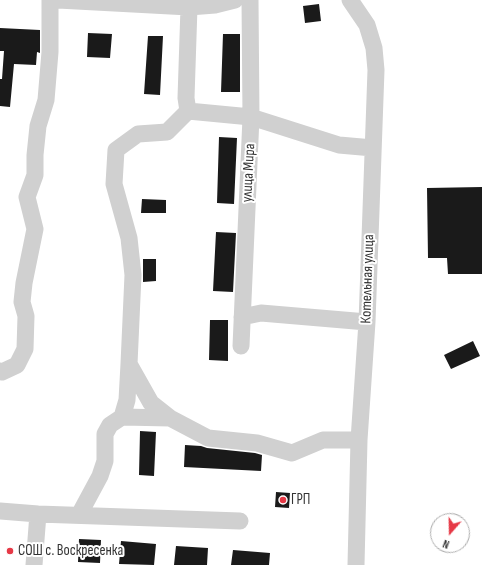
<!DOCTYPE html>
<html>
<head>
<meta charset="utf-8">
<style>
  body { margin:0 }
  #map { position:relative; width:482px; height:565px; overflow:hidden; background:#fff; font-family:"Sofia Sans Condensed",sans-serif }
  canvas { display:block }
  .north { position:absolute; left:430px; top:513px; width:40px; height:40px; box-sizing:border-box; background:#fff; border:1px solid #adadad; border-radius:50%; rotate:200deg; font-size:11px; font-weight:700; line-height:16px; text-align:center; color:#333 }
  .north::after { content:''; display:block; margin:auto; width:14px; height:18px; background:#e63946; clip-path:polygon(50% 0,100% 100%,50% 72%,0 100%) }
</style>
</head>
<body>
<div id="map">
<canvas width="482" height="565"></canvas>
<div class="north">N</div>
</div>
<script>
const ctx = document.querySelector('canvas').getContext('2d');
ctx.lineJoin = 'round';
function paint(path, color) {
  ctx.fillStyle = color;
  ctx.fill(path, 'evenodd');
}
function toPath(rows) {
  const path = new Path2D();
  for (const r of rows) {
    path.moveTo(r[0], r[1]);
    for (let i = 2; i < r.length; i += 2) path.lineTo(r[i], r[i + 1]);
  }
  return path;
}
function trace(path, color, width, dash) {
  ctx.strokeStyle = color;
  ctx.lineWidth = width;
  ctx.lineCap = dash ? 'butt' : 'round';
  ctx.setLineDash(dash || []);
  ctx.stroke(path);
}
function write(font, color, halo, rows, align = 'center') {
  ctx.font = font + ' "Sofia Sans Condensed",sans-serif';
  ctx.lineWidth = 4;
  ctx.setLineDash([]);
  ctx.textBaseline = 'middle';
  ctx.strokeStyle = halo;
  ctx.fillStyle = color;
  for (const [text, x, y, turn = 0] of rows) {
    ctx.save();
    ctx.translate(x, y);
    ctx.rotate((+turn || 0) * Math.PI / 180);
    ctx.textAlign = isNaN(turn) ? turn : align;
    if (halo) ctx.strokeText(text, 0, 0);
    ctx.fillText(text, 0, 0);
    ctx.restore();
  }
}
paint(toPath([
  [319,4,321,21,305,23,303,6],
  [0,28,40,30,40,53,37,52,36,65,14,64,10,107,0,106,0,79,2,79,4,51,0,51],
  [88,33,112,34,110,58,87,57],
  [223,34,240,34,240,92,221,92],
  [148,36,163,36,160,95,144,94],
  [219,137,237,138,234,204,217,203],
  [482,187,482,274,448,274,447,258,428,258,427,188],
  [142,199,166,200,166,213,141,213],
  [216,232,236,233,233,292,213,291],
  [143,259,156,259,156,281,143,282],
  [210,320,228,320,228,361,209,360],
  [473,341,480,356,451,369,444,355],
  [140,431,156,432,154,476,139,475],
  [185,445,201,446,207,448,255,453,262,455,261,471,184,467],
  [276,492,290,493,289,508,275,507],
  [79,539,101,540,100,563,78,562],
  [121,541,156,544,154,565,119,564],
  [176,546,208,548,207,565,174,565],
  [233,550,270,553,269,565,231,565]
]), '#1a1a1a');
trace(toPath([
  [58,0,189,7,215,5,235,0],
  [350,0,367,25,374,48,376,70,367,322,359,440,356,565],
  [189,7,186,98,188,111,251,117,339,145,373,148],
  [188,111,167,132,138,134,116,150,114,184,129,238,133,275,129,364,151,403,170,418,208,438,257,443,292,453,323,440,359,440],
  [242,317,261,313,367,322],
  [241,346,251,117,250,0],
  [0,371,2,372,17,365,25,349,26,316,22,302,24,283,35,229,27,197,35,175,35,155,38,126,46,100,50,52,50,0],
  [122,417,170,418],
  [0,511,38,514,240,521],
  [79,515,100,476,105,461,105,434,110,425,122,417,127,400,129,364],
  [34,565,38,514]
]), '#d0d0d0', 17);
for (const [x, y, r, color] of [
  [283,500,4,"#e63946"],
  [10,551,4,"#e63946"]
]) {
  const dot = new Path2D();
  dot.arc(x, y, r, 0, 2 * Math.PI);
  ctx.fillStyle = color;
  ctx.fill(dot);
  trace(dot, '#fff', 1.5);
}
write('15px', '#333', '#fff', [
  ["улица Мира",249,173,-87],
  ["Котельная улица",368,279,-88]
]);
write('15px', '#333', '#fff', [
  ["ГРП",291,500],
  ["СОШ с. Воскресенка",18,551]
], 'left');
</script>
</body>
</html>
